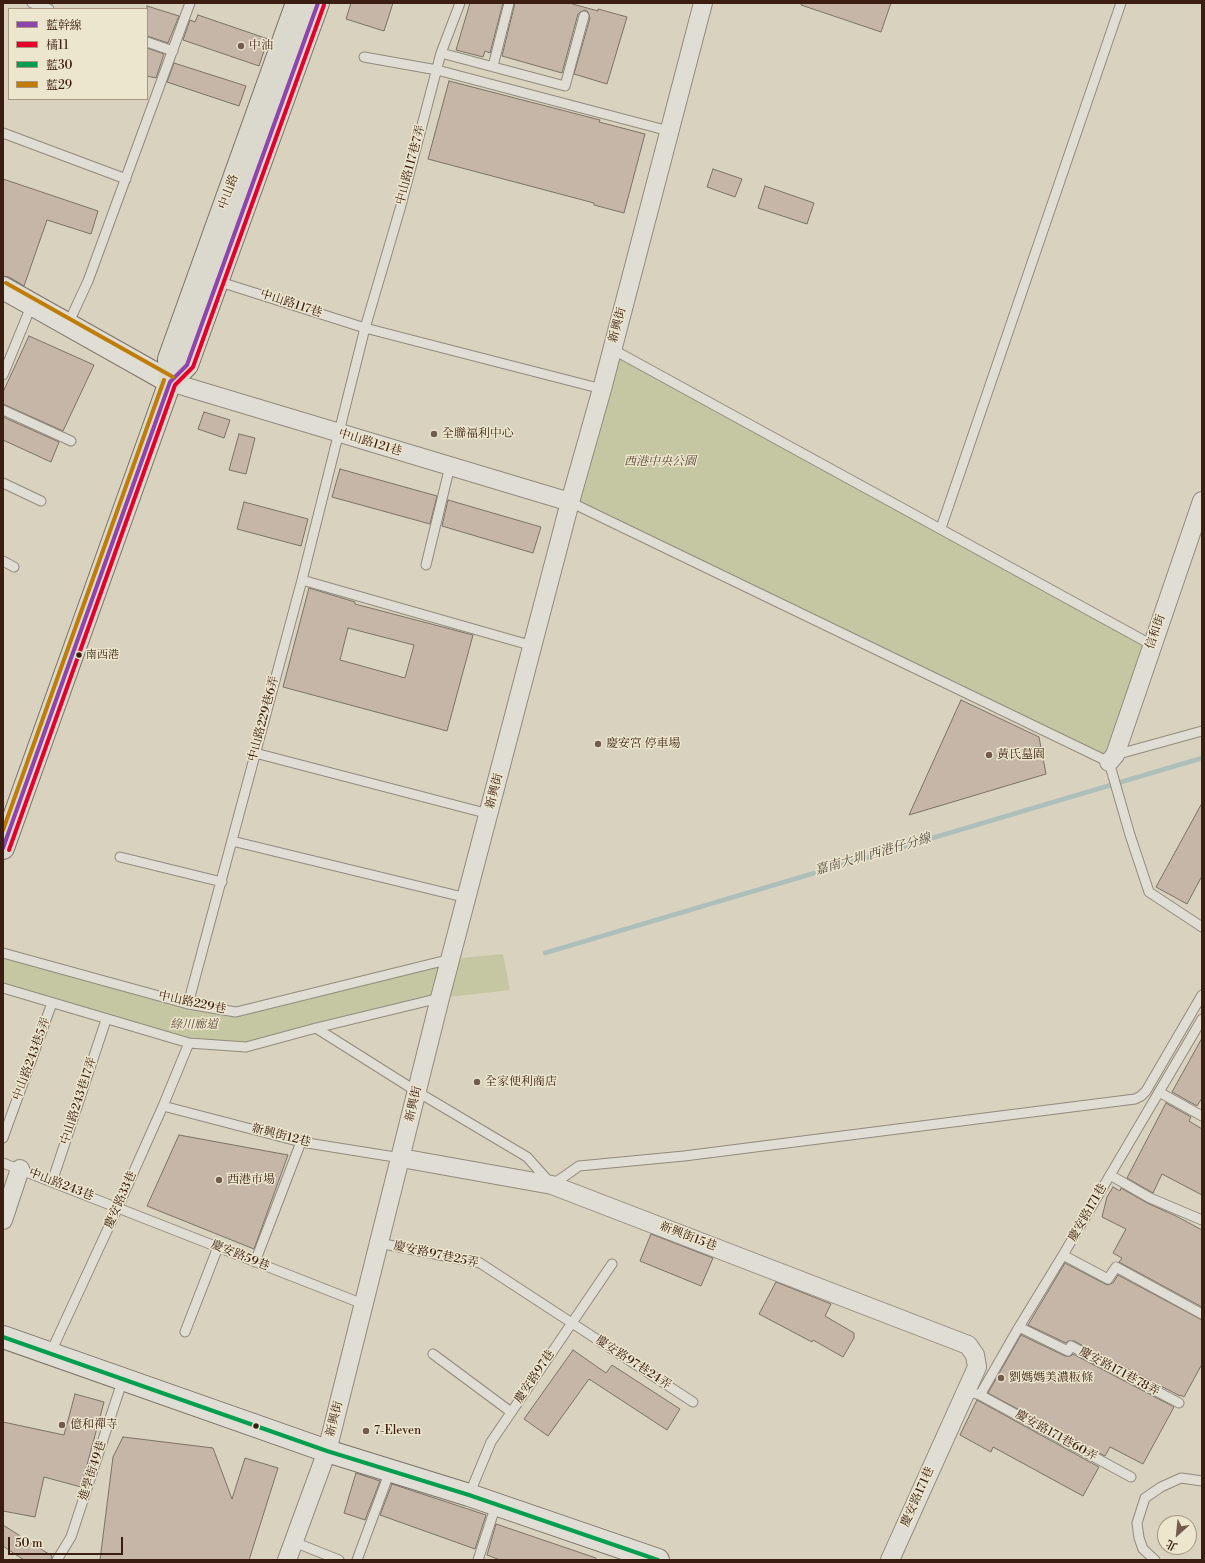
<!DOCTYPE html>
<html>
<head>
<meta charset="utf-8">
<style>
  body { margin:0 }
  #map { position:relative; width:1205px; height:1563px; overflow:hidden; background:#d8d2be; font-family:"Libre Bodoni","Noto Serif TC",serif }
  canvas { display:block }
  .frame { position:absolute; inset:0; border:4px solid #3c1d11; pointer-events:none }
  .legend { position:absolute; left:8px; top:8px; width:140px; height:92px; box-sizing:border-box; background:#ece6ce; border:1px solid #a69682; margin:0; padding:5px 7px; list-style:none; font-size:12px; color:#3c1d11 }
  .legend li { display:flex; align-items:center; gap:8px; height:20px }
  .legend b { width:20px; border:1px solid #a69682 }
  .north { position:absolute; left:1157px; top:1515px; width:40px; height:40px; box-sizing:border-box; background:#ece6ce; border:1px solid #a69682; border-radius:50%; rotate:207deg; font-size:11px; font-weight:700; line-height:16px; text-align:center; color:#3c1d11 }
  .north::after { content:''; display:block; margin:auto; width:14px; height:18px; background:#735c4e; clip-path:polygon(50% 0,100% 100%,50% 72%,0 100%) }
  .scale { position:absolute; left:8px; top:1537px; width:115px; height:18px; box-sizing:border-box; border:2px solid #3c1d11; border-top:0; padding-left:5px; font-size:12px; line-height:14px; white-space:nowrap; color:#3c1d11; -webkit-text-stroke:3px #ece6ce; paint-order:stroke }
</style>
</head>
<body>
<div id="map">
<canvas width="1205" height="1563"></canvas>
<div class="frame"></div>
<ul class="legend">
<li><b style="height:5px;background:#8e44ad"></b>藍幹線</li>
<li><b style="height:5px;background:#e4002b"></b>橘11</li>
<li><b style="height:5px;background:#039f4e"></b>藍30</li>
<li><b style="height:5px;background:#bf7d05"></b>藍29</li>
</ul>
<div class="north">北</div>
<div class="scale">50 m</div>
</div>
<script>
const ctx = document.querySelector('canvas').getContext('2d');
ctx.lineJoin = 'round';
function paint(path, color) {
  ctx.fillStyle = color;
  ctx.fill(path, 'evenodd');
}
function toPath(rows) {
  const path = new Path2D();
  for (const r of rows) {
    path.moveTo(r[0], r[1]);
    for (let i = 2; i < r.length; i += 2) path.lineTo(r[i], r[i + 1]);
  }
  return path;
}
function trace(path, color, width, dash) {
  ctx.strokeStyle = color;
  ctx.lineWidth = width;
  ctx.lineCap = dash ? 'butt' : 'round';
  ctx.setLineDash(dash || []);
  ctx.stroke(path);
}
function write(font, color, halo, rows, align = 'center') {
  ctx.font = font + ' "Libre Bodoni","Noto Serif TC",serif';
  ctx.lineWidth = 3;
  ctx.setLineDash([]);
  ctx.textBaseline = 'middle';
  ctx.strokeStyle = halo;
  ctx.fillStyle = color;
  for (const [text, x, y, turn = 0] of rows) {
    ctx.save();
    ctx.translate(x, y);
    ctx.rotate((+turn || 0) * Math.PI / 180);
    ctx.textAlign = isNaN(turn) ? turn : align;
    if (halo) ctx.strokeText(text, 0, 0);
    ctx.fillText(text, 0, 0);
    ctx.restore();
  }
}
paint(toPath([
  [612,349,1152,645,1109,762,570,502],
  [3,953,236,1012,451,959,503,954,510,990,440,998,246,1047,189,1043,3,988]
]), '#c5c7a2');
trace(toPath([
  [545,953,1202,758]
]), '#adbfba', 4.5);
const building = toPath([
  [351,3,393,3,384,31,346,19,351,3],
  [470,3,503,3,490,53,485,51,483,57,456,50,470,3],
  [515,3,569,3,598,11,598,9,627,17,607,84,574,74,590,18,588,12,585,10,580,12,578,14,562,73,502,56,515,3],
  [801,3,891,3,881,32,801,5,801,3],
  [147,6,179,16,168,43,147,36,147,6],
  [198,15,268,39,259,66,183,40,190,20,195,22,198,15],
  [147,48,164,54,156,78,147,76,147,48],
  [174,63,246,86,239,106,167,82,174,63],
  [449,81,600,120,599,122,645,134,624,213,594,205,594,203,428,159,449,81],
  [713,169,742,179,735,197,707,187,713,169],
  [3,179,98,211,91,234,47,220,24,286,9,277,3,276,3,179],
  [765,186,814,203,807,224,758,208,765,186],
  [29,336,94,365,63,431,3,404,3,392,29,336],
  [204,412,230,420,224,438,198,429,204,412],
  [3,417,59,442,51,462,3,440,3,417],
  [239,434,255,438,246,474,229,470,239,434],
  [340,469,437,496,430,524,332,497,340,469],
  [448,500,541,527,533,553,442,526,448,500],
  [244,502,308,519,301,546,237,529,244,502],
  [309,588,355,602,355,604,473,635,447,731,283,687,309,588],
  [348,628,414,645,405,678,340,660,348,628],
  [961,700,1039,737,1046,774,909,815,961,700],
  [1202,803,1202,876,1187,904,1156,887,1202,803],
  [1202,1038,1202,1098,1197,1106,1172,1092,1202,1038],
  [1166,1103,1191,1117,1189,1121,1202,1129,1202,1195,1162,1174,1153,1193,1127,1178,1166,1103],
  [179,1135,288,1155,254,1249,147,1206,179,1135],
  [1113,1187,1120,1191,1121,1188,1147,1203,1176,1216,1202,1230,1202,1307,1119,1262,1122,1258,1113,1253,1126,1229,1102,1217,1107,1197,1113,1187],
  [651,1234,713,1258,701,1286,640,1261,651,1234],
  [1065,1263,1107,1285,1113,1283,1118,1275,1202,1320,1202,1364,1184,1397,1180,1395,1180,1396,1074,1341,1068,1341,1066,1343,1028,1325,1065,1263],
  [776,1282,831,1304,825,1316,854,1333,854,1338,843,1357,813,1340,812,1342,759,1314,776,1282],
  [1021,1335,1065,1356,1071,1356,1073,1354,1174,1407,1143,1464,1110,1447,1105,1456,988,1393,1021,1335],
  [573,1350,606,1373,612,1365,680,1409,667,1430,589,1379,548,1436,524,1419,573,1350],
  [75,1394,104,1402,81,1487,44,1477,35,1517,3,1511,3,1422,64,1435,75,1394],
  [977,1400,1099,1467,1083,1496,993,1447,991,1452,960,1435,977,1400],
  [123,1437,213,1448,232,1499,245,1458,278,1468,249,1560,100,1560,113,1457,123,1437],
  [356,1473,380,1481,365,1520,344,1513,356,1473],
  [392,1484,486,1515,475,1549,380,1515,392,1484],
  [496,1524,596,1558,596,1560,500,1560,487,1555,496,1524],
  [3,1525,52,1556,51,1560,24,1560,3,1546,3,1525]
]);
paint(building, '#c5b6a7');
trace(building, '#7a7267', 1);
const lane = toPath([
  [32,3,49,9],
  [147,42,173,51],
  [441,53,565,86,584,16],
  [364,57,437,70,669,131],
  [493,66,509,3],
  [3,133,126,179],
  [217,281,365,328,602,389],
  [68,324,88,281,190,3],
  [612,349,1152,645],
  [3,375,32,304],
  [3,410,71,441],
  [3,483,41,501],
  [570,502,1109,762,1130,835,1149,892,1202,927],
  [941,528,1121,3],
  [3,561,14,567],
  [426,565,450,466],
  [302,580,533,646],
  [255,753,489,814],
  [1115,755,1202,731],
  [232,841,467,898],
  [120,857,222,882],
  [3,953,188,1004,236,1012,451,959],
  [3,988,189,1043,246,1047,316,1028,440,998],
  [188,1004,302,580,365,328,400,209,441,53,460,3],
  [316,1028,416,1091,527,1157,552,1185,579,1166,684,1156,1135,1099,1141,1096,1146,1091,1202,995],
  [1159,1092,1202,1116],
  [163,1106,301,1142,401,1158],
  [3,1138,52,1003],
  [3,1163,363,1304],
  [1110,1175,1150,1198,1202,1220],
  [52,1182,106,1020],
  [379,1243,480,1263,693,1402],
  [1063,1255,1108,1279,1116,1267,1202,1314],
  [255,1262,301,1142],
  [1019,1327,1068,1351,1071,1346,1179,1403],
  [185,1332,218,1247],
  [50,1354,118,1207,163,1106,189,1043],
  [433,1354,511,1412],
  [966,1391,980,1395,1019,1327,1063,1255,1202,1019],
  [980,1395,1131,1477],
  [469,1495,491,1442,612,1264],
  [294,1542,339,1560],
  [57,1560,71,1537,123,1379],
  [357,1560,390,1471],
  [478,1560,496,1505],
  [1155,1560,1143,1549,1139,1538,1137,1523,1145,1498,1161,1487,1181,1478,1202,1481]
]);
const street = toPath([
  [170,382,570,502],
  [1109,762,1115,755,1202,501],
  [401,1158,552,1185,968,1345,975,1355,977,1367,890,1560],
  [3,1220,20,1169],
  [287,1560,327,1451,440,998,570,502,602,389,703,3]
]);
const secondary = toPath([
  [3,288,170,382],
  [3,1337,327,1451,469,1495,658,1560]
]);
const primary = toPath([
  [170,382,187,365,318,3],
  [3,848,170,382,169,359,297,3]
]);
trace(lane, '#928a7d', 11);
trace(street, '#928a7d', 20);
trace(secondary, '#7a7267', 24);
trace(primary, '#7a7267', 24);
trace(lane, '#e0ded4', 9);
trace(street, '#e0ded4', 18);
trace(secondary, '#e0ded4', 22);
trace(primary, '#dbd9cd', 22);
trace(toPath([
  [3,848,170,382,187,365,318,3]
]), '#8e44ad', 4);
trace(toPath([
  [9,850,175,385,193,367,324,5]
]), '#e4002b', 4);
trace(toPath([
  [3,1337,327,1451,469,1495,658,1560]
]), '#039f4e', 4);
trace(toPath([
  [6,283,173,377],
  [3,830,164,380]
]), '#bf7d05', 4);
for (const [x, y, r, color] of [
  [241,46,4,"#735c4e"],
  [434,434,4,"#735c4e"],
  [79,655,3.5,"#3c1d11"],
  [598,744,4,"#735c4e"],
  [989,755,4,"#735c4e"],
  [477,1082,4,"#735c4e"],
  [219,1180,4,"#735c4e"],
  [1001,1378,4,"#735c4e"],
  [62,1425,4,"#735c4e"],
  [256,1426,3.5,"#3c1d11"],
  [366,1431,4,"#735c4e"]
]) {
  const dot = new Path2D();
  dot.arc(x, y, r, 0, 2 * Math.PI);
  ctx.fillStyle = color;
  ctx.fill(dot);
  trace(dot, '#ece6ce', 1.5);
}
write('11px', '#3c1d11', '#ece6ce', [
  ["南西港",86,655]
], 'left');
write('12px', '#3c1d11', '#ece6ce', [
  ["中油",249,46],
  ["全聯福利中心",442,434],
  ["慶安宮 停車場",606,744],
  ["黃氏墓園",997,755],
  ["全家便利商店",485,1082],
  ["西港市場",227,1180],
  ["劉媽媽美濃粄條",1009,1378],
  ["億和禪寺",70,1425],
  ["7-Eleven",374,1431]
], 'left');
write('12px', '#3c1d11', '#ece6ce', [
  ["中山路117巷7弄",411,165,-75],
  ["中山路",229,192,-70],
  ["中山路117巷",291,304,18],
  ["新興街",618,325,-75],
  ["中山路121巷",370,443,17],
  ["信和街",1156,632,-71],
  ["中山路229巷6弄",264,719,-75],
  ["新興街",495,791,-75],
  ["中山路229巷",192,1003,12],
  ["中山路243巷5弄",32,1059,-70],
  ["中山路243巷17弄",79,1101,-72],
  ["新興街",414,1104,-77],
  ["新興街12巷",281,1136,14],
  ["中山路243巷",61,1185,21],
  ["慶安路33巷",121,1200,-66],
  ["慶安路171巷",1088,1213,-60],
  ["新興街15巷",688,1237,21],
  ["慶安路97巷25弄",436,1255,12],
  ["慶安路59巷",240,1256,22],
  ["慶安路97巷24弄",633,1363,33],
  ["慶安路171巷78弄",1119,1372,28],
  ["慶安路97巷",535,1377,-56],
  ["新興街",335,1419,-76],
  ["慶安路171巷60弄",1056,1436,29],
  ["進學街49巷",93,1471,-72],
  ["慶安路171巷",918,1497,-66]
]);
write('italic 12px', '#5a4530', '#ece6ce', [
  ["西港中央公園",660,462],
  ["綠川廊道",194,1025]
]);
write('italic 13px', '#584b43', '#ece6ce', [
  ["嘉南大圳 西港仔分線",873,855,-16]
]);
</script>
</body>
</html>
